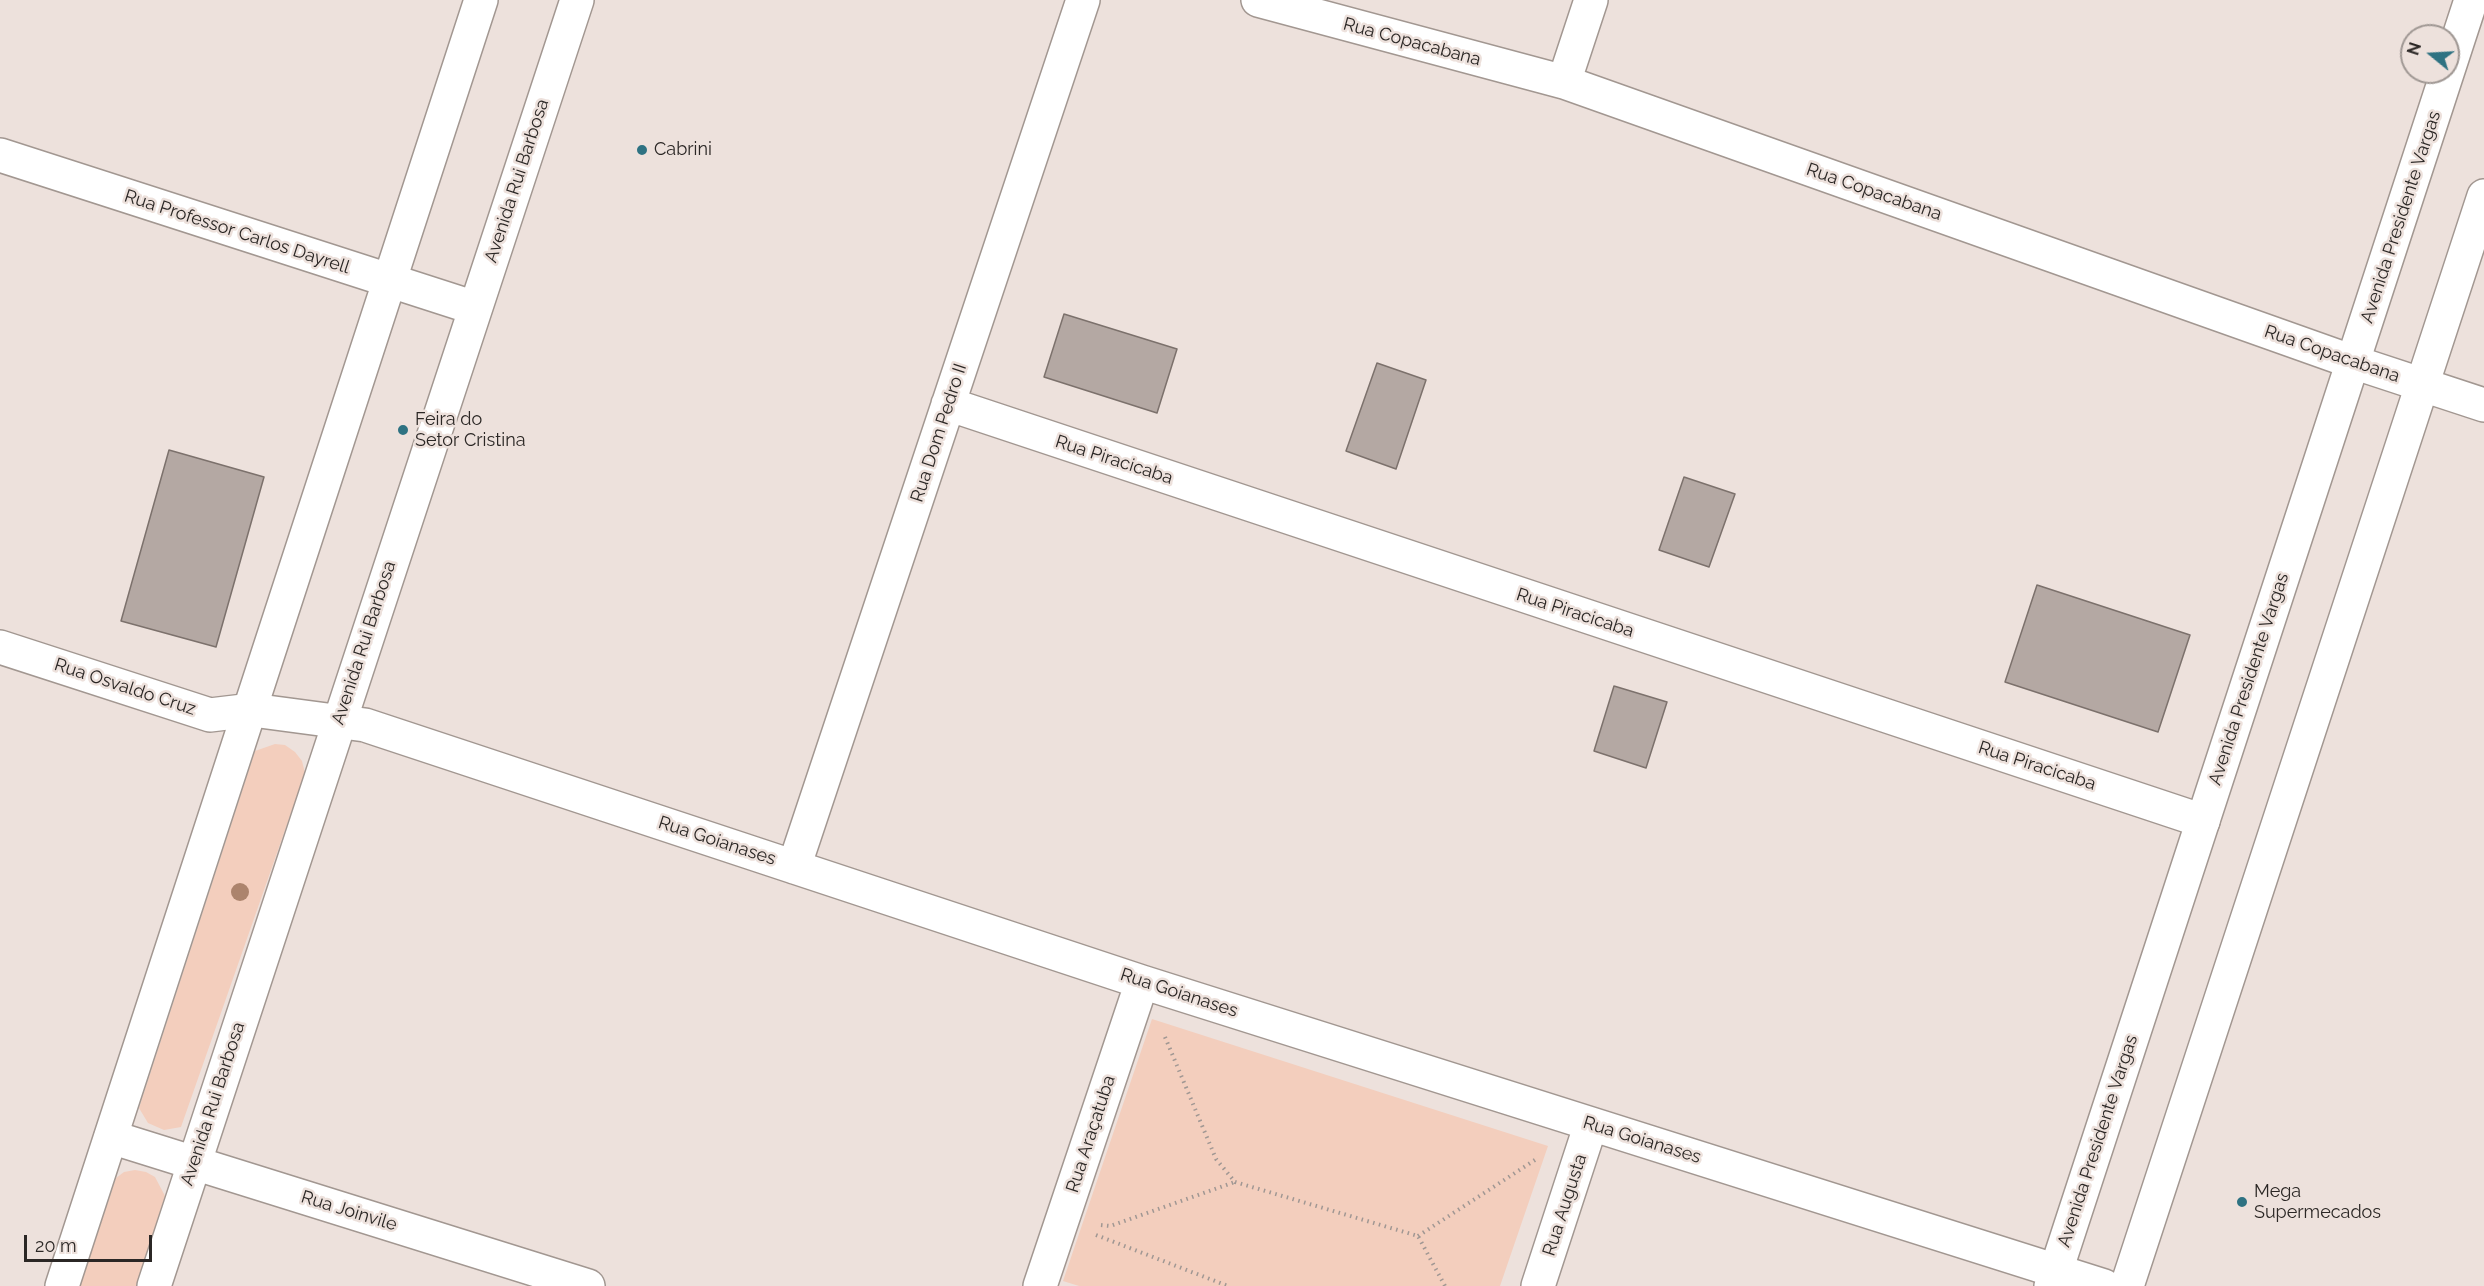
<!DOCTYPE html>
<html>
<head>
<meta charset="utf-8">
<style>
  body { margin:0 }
  #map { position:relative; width:2484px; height:1286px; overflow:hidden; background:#ede1dc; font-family:Raleway,sans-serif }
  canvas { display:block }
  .north { position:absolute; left:2400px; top:24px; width:60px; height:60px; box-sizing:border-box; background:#ede1dc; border:2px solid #9f9793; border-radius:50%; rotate:288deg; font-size:16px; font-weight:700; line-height:24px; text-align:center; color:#2b2725 }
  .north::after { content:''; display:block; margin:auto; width:21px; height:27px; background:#2e7282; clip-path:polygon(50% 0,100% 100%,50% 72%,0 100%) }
  .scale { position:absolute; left:24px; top:1235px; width:128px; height:27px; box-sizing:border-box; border:3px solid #2b2725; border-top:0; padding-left:8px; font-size:18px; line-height:21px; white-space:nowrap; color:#2b2725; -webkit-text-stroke:4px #ede1dc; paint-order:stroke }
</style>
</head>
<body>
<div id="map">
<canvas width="2484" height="1286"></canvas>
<div class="north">N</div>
<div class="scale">20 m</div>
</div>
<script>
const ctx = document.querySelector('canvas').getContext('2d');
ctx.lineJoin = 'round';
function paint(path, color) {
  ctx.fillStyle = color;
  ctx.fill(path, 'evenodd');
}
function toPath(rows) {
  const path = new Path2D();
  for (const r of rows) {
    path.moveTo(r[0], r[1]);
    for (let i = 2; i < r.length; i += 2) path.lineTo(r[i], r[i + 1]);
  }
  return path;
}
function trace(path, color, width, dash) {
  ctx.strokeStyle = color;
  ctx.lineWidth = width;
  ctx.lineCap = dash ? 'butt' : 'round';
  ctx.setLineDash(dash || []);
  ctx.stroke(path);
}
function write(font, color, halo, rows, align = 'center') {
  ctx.font = font + ' Raleway,sans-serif';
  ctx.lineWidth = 5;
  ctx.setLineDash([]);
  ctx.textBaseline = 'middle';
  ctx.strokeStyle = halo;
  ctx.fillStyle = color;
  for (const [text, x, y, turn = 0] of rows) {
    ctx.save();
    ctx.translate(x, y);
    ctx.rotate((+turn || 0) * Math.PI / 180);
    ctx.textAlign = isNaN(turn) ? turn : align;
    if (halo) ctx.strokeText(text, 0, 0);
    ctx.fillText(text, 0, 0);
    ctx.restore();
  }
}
paint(toPath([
  [275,744,285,745,295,752,302,761,305,773,181,1127,164,1130,148,1123,139,1108,255,751],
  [1152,1019,1548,1146,1500,1286,1079,1286,1063,1281],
  [135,1170,146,1172,155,1177,165,1196,136,1286,80,1286,116,1178,124,1172]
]), '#f3cebd');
const building = toPath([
  [1064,314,1177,349,1157,413,1044,377,1064,314],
  [1377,363,1426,380,1396,469,1346,451,1377,363],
  [169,450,264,477,216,647,121,621,169,450],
  [1684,477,1735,494,1709,567,1659,550,1684,477],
  [2037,585,2190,635,2158,732,2005,682,2037,585],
  [1614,686,1667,702,1646,768,1594,751,1614,686]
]);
paint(building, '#b4a8a3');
trace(building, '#7c716c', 1.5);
const minor = toPath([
  [1258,0,1564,82,2353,362,2484,405],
  [1564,82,1591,0],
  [0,155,475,308],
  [948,404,2203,821],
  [0,647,210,715,252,710,365,725,1142,982,2104,1286],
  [794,867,1083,0],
  [111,1137,588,1286],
  [1040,1286,1142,982],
  [1538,1286,1591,1124]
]);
const tertiary = toPath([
  [62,1286,481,0],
  [154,1286,577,0],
  [2051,1286,2471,0],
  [2127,1286,2484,196]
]);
trace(minor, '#a29791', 36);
trace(tertiary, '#a29791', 36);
trace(toPath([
  [1165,1037,1216,1159,1235,1182,1418,1236,1445,1286],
  [1101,1225,1110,1226,1235,1182],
  [1096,1235,1228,1286],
  [1418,1236,1538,1158]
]), '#a09793', 4, [1.5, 4.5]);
trace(minor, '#fff', 33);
trace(tertiary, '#fff', 33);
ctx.fillStyle = '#ac846d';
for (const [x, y] of [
  [240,892]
]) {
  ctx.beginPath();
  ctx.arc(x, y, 9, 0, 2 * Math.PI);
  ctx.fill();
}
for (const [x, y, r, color] of [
  [642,150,6,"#2e7282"],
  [403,430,6,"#2e7282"],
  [2242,1202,6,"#2e7282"]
]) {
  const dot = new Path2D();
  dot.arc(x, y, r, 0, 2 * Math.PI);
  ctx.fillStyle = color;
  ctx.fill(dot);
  trace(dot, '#ede1dc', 2);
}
write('18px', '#2b2725', '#ede1dc', [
  ["Rua Copacabana",1412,42,15],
  ["Avenida Rui Barbosa",517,181,-72],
  ["Rua Copacabana",1874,192,19],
  ["Avenida Presidente Vargas",2401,217,-72],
  ["Rua Professor Carlos Dayrell",237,232,18],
  ["Rua Copacabana",2332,354,19],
  ["Rua Dom Pedro II",939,433,-72],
  ["Rua Piracicaba",1114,460,18],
  ["Rua Piracicaba",1575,613,18],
  ["Avenida Rui Barbosa",364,643,-72],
  ["Avenida Presidente Vargas",2249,679,-72],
  ["Rua Osvaldo Cruz",125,687,18],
  ["Rua Piracicaba",2037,766,18],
  ["Rua Goianases",717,841,18],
  ["Rua Goianases",1179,993,18],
  ["Avenida Rui Barbosa",213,1104,-72],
  ["Rua Araçatuba",1091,1134,-72],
  ["Rua Goianases",1642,1140,17],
  ["Avenida Presidente Vargas",2098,1141,-72],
  ["Rua Augusta",1565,1205,-72],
  ["Rua Joinvile",349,1211,17]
]);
write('18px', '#2b2725', '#ede1dc', [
  ["Cabrini",654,150],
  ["Feira do",415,420],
  ["Setor Cristina",415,441],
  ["Mega",2254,1192],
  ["Supermecados",2254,1213]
], 'left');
</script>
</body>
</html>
